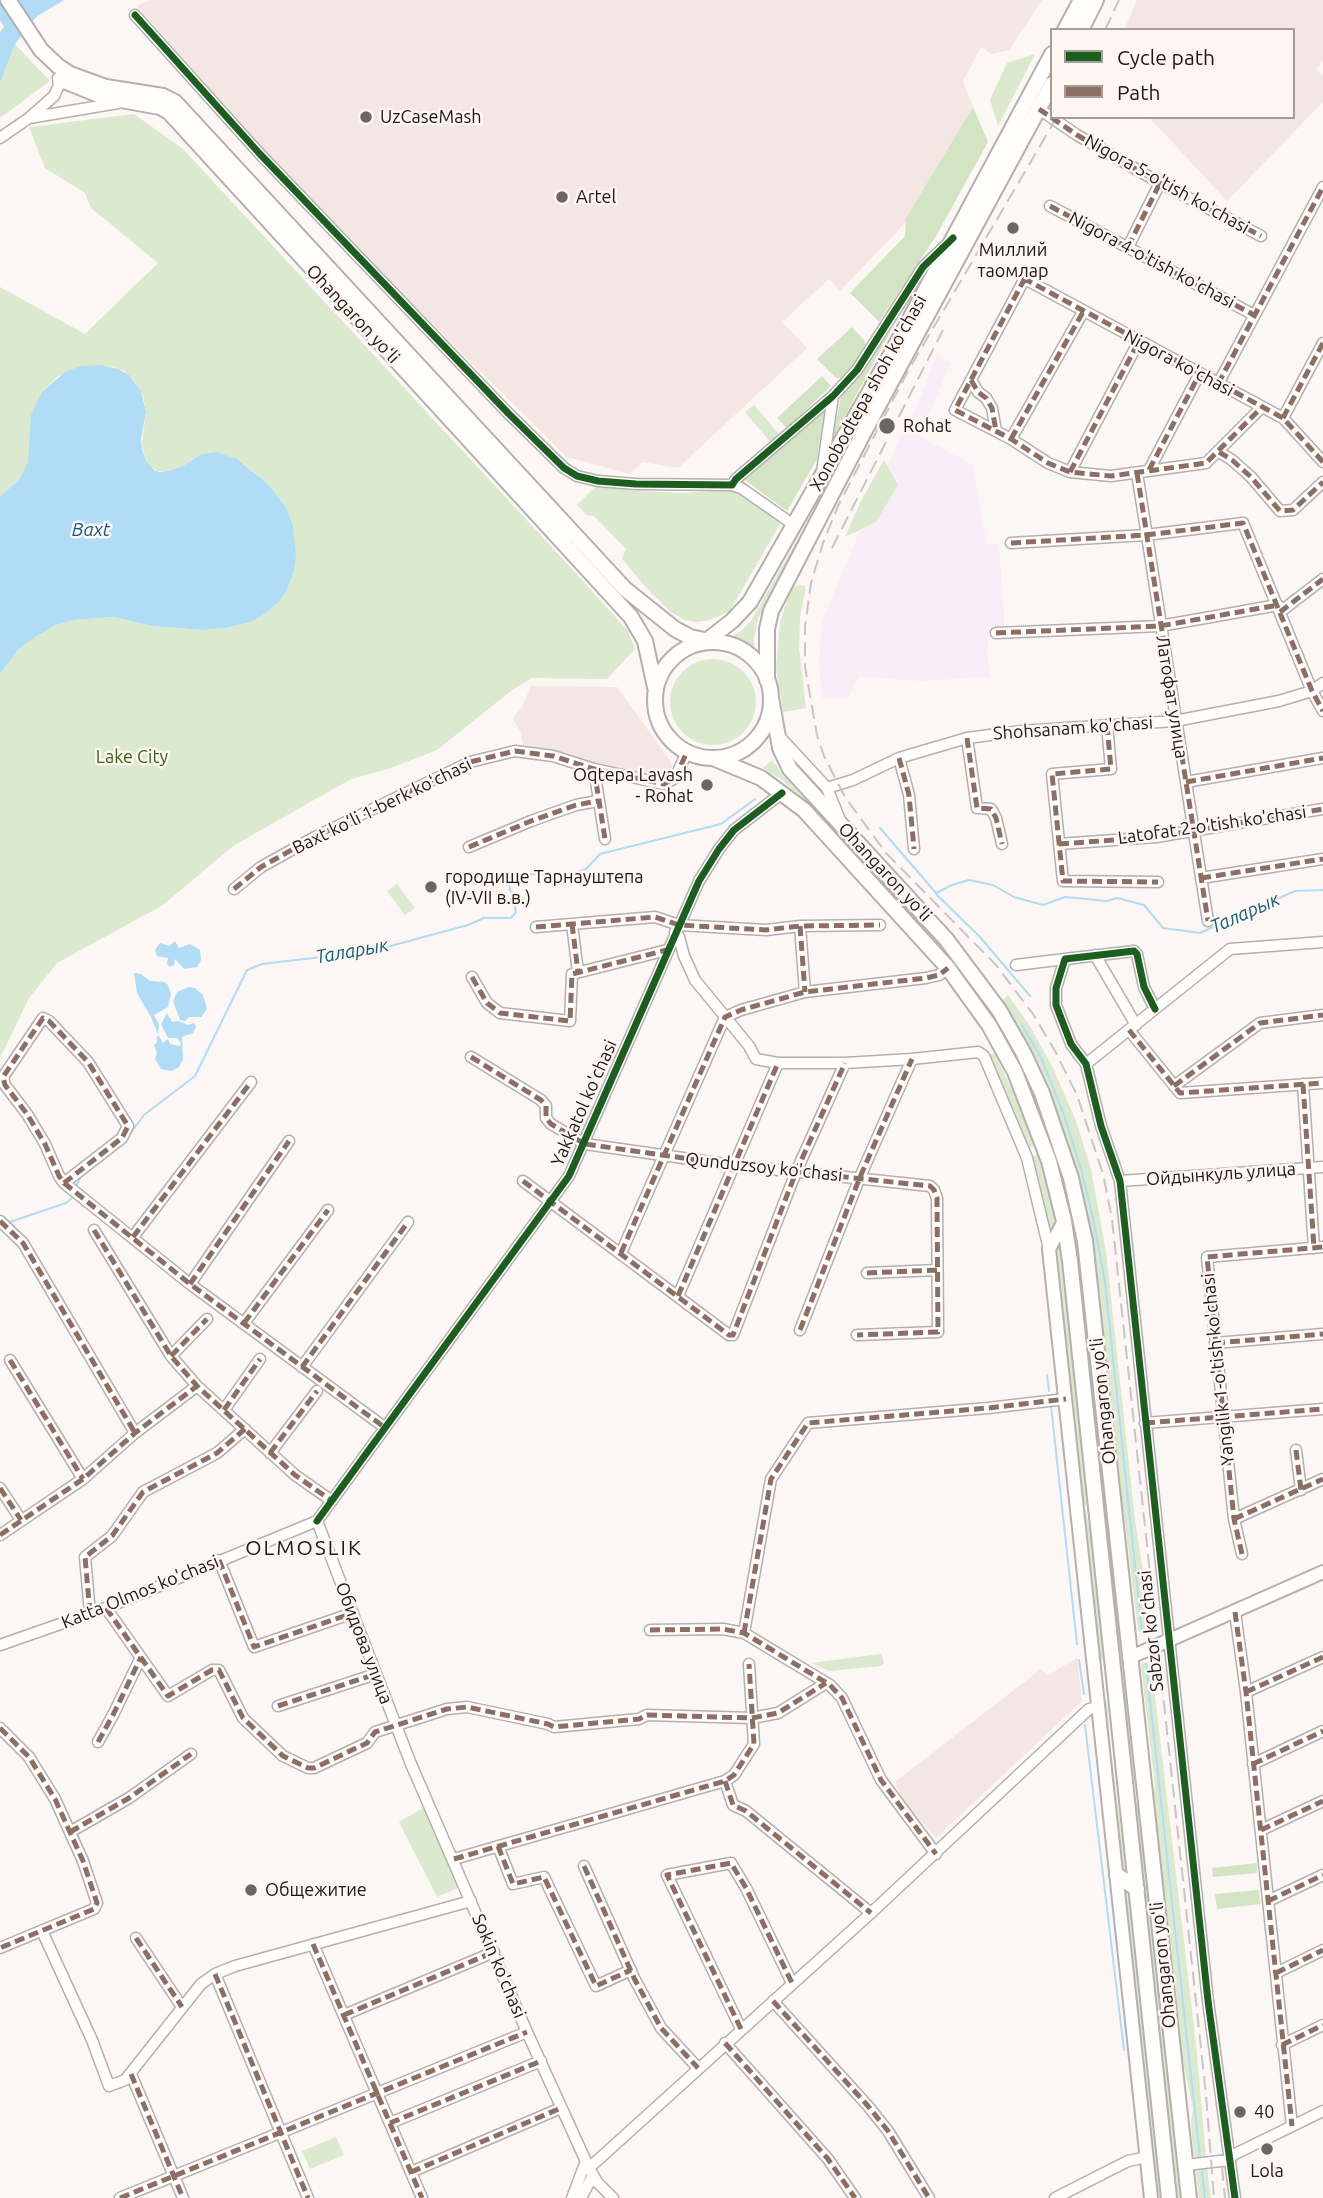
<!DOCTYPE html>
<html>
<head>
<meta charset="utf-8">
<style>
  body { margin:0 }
  #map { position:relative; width:1323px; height:2198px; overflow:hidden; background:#fcf6f4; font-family:Ubuntu,sans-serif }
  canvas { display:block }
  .legend { position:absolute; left:1050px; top:28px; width:245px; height:91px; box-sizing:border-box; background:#fff5f1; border:2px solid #a49d99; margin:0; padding:9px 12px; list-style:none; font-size:21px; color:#1b1816 }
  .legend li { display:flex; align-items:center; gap:14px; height:35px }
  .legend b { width:35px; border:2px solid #a49d99 }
</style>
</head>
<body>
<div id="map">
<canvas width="1323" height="2198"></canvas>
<ul class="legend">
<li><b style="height:9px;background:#1b5e20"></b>Cycle path</li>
<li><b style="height:9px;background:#8d6e63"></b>Path</li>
</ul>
</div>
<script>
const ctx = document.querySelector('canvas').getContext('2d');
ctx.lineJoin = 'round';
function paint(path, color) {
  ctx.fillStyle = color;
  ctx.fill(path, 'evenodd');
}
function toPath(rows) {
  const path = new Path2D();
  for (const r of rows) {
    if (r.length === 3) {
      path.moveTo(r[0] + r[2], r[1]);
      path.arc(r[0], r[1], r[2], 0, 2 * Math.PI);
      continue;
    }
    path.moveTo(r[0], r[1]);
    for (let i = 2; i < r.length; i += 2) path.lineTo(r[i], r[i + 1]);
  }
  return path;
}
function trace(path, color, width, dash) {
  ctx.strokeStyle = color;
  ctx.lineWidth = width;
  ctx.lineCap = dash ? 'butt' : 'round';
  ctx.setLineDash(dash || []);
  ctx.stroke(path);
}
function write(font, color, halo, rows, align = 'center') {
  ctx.font = font + ' Ubuntu,sans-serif';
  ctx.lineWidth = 5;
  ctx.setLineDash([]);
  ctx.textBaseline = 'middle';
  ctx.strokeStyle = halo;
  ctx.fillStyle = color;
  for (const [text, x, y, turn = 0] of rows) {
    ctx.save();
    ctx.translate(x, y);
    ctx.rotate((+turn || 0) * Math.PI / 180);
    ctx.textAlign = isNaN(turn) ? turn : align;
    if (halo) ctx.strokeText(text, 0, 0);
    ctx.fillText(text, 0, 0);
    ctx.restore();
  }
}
paint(toPath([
  [937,355,951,363,919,436,973,465,987,545,999,544,1005,630,990,632,987,653,990,677,921,681,859,677,848,698,822,698,819,663,822,621,897,443,916,408]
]), '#f9eef7');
paint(toPath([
  [150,0,1042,0,1009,50,992,54,981,47,963,81,973,107,906,218,906,222,840,291,829,279,782,322,807,348,678,468,642,462,630,474,567,457,396,288,264,150,137,6],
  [1137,0,1323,0,1323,60,1316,69,1323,76,1323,102,1227,201,1149,117,1293,117,1293,30,1124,30],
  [531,686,617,687,671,762,674,773,663,781,525,751,520,731,513,718,522,707],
  [1077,1658,1082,1701,936,1838,902,1801,895,1782,1041,1669,1047,1676]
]), '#f4e6e2');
paint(toPath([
  [15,44,50,81,0,118,0,83],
  [1035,54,998,126,990,100,1007,63],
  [134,114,183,149,584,582,628,631,635,649,607,679,532,678,512,690,437,750,388,769,351,779,233,846,163,905,57,963,29,998,0,1058,0,674,18,650,32,639,56,625,74,620,115,617,153,626,203,630,226,628,250,622,265,614,279,602,285,594,293,574,291,520,286,507,268,484,240,461,216,452,201,454,183,466,168,471,156,471,146,461,142,444,146,412,143,395,134,380,124,371,113,367,95,365,58,376,42,392,28,462,18,481,0,496,0,287,85,334,158,263,91,208,85,193,45,168,29,127],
  [754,405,780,435,771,443,745,412],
  [884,460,898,485,876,522,845,537,860,503],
  [596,486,636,491,683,493,727,490,741,493,770,512,780,524,729,612,710,620,696,622,685,620,671,612,649,591,622,559,626,549,594,516,587,515,577,505],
  [809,519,758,619,754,637,754,653,741,643,728,639,741,631,751,621],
  [801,585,806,586,800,618,799,648,806,708,783,712,776,669,780,622,791,587],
  [713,702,43],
  [772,760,784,776,928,931,957,966,999,1026,1022,1067,1046,1124,1059,1162,1074,1219,1105,1492,1101,1492,1081,1303,1018,1069,860,864,798,795,782,780,763,768],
  [397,884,415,908,405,915,387,891],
  [1008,995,1030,1026,1052,1066,1076,1121,1091,1169,1106,1252,1135,1520,1153,1634,1141,1634,1138,1630,1124,1515,1117,1478,1088,1222,1077,1173,1050,1096,1001,1002],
  [994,1052,1020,1107,1035,1145,1028,1149,988,1057],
  [1038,1154,1056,1223,1051,1238,1032,1156],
  [1060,1243,1088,1498,1085,1508,1093,1546,1106,1661,1097,1659,1054,1250],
  [1103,1516,1107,1516,1123,1651,1119,1651],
  [881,1654,884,1663,881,1666,829,1671,811,1663],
  [1151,1662,1196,2044,1206,2158,1196,2159,1193,2153,1191,2122,1193,2108,1175,2025,1152,1807,1155,1785,1141,1666,1142,1663],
  [1126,1683,1137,1785,1133,1785,1122,1685],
  [1107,1702,1110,1740,1126,1872,1120,1869,1103,1704],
  [1139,1802,1166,2058,1182,2198,1177,2198,1146,1918,1134,1803],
  [425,1807,460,1887,437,1897,399,1822],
  [1122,1888,1128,1891,1160,2198,1156,2198],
  [336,2137,344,2155,310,2169,302,2151],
  [1207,2169,1211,2198,1199,2198,1196,2170]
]), '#dbe9ce');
paint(toPath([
  [973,107,988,142,936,236,879,322,850,293,905,236,906,218],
  [852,327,865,341,866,351,841,378,836,378,817,359],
  [892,329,832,440,842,393,860,373],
  [822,376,831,386,787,428,777,418],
  [825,408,817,459,787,511,745,480],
  [1257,1863,1257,1873,1213,1877,1212,1868],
  [1259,1890,1260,1904,1217,1909,1215,1894]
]), '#d3e4c4');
paint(toPath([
  [0,0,64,0,36,17,15,44,0,83,0,32,4,27,0,20],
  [101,365,118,369,129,375,141,391,146,412,141,439,142,449,146,461,155,471,160,472,172,470,183,466,201,454,216,452,237,459,268,484,286,507,293,526,296,557,293,574,285,594,279,602,265,614,250,622,226,628,203,630,153,626,114,617,74,620,56,625,32,639,18,650,0,674,0,496,18,481,28,462,31,415,42,392,65,372,81,366],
  [175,941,179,948,190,944,200,950,201,960,197,967,184,969,175,959,174,965,170,967,167,964,168,958,157,956,155,950,160,943,169,946],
  [134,973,141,974,150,981,164,982,168,985,171,994,168,1007,154,1015,159,1025,158,1035,151,1017,137,993],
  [189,987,195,988,203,995,207,1009,201,1017,189,1017,185,1021,180,1020,173,1001,177,992],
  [167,1013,172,1022,178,1021,188,1025,194,1023,196,1026,193,1033,182,1037,183,1060,178,1068,171,1071,161,1069,155,1059,157,1053,154,1045,157,1043,157,1036,159,1036,163,1043,168,1039,170,1044,180,1046,181,1043,177,1038,168,1038,161,1024]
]), '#b0dcf5');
trace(toPath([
  [880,828,936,893,952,885,969,880,993,885,1014,897,1043,905,1065,897,1106,901,1117,898,1144,905,1163,928,1200,933,1295,891,1323,890],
  [936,894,980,937,1030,996],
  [1022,1025,1042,1060,1064,1115,1082,1172,1094,1223,1105,1282,1142,1632],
  [129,1135,144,1115,195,1076,247,970,262,964,372,951,468,925,484,918,511,918,516,912,509,885,512,880,528,874,561,875,574,873,586,869,600,854,721,824,755,799],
  [75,1188,82,1174],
  [10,1222,66,1203,73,1197],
  [1047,1375,1049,1391],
  [1051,1406,1077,1644],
  [1079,1660,1084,1694],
  [1146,1664,1200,2158],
  [1085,1725,1124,2050],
  [1202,2172,1205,2198]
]), '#b0dcf5', 2);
const minor = toPath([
  [135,15,259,153,508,413,564,468,577,476,598,481,636,484,732,485,736,479,833,396,857,370,923,267,946,245],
  [1039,109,1077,135,1160,183,1261,236],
  [29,118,118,103],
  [0,138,29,118,54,96,59,85,58,78],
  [1050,206,1254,315],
  [1128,247,1160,183],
  [1023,278,1283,418,1323,462],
  [1025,278,955,410,1011,439,1048,463,1070,472,1111,476,1206,463,1262,407],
  [971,380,978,392,986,398,992,408,996,431],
  [1218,384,1323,187],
  [1283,418,1323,343],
  [1011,439,1083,312],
  [1219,452,1232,460,1251,477,1280,511,1293,510,1323,482],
  [1149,470,1200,373],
  [822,472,833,396],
  [1070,472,1139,341],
  [1137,473,1208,921],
  [732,485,741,488,794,525],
  [1011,543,1146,535,1243,523,1312,691,1323,711],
  [1280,612,1323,579],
  [996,633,1160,626,1278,605],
  [1107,725,1111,769,1052,774,1063,881,1158,882],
  [778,735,827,788,840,820],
  [967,738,977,808,991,809,996,818,1002,844],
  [899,758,909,795,914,849],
  [594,769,605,839],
  [1186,782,1323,758],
  [827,788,853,780,899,758,967,738,1021,731,1175,721,1279,701,1312,691,1323,683],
  [1059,844,1156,837,1323,809],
  [469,847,531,821,576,805,598,801],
  [1201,878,1323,859],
  [234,889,261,867,315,837,470,762,515,751,553,756,594,769,664,784,675,778,687,752],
  [572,924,578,972],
  [800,926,805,992],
  [536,927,655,917,679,925,766,930,800,926,880,925],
  [675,932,679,937,684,956,695,980,749,1046,756,1059,778,1063,845,1063,912,1059,978,1052,984,1056,1027,1158,1049,1249],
  [1095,955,1136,1025],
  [1016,965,1065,959],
  [472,977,487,1003,500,1013,570,1021,572,974,667,950],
  [1155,1009,1144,987,1137,954,1134,951,1065,959,1056,988,1056,1005,1071,1044,1086,1064,1101,1126,1120,1181,1208,2001,1235,2198],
  [1129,1030,1180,1093,1323,1083],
  [471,1057,541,1100,546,1106,546,1118,551,1124,585,1144,732,1165,930,1186,934,1190,937,1198,938,1332,857,1335],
  [1086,1064,1230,949,1323,942],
  [1303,1084,1314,1248],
  [1174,1086,1260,1023,1323,1015],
  [523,1181,729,1335,733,1335,796,1172,845,1063],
  [1120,1181,1323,1167],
  [64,1183,122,1138,128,1126,88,1062,49,1021,43,1018,3,1077,5,1085,27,1114,45,1144,59,1176,64,1183,190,1284,384,1427],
  [0,1221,23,1243,135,1433],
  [94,1230,171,1356,197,1386,295,1475,332,1501],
  [133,1237,251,1082],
  [621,1253,725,1017,741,1010,805,992,926,978,939,975,948,968],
  [867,1273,937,1270],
  [190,1284,289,1141],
  [678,1296,778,1063],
  [244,1323,328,1210],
  [800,1330,860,1177,912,1059],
  [1215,1343,1323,1334],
  [171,1356,207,1319],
  [10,1360,83,1479],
  [302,1367,408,1222],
  [224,1410,260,1359],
  [1145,1423,1323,1409],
  [1296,1450,1301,1490],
  [270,1453,317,1391],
  [0,1488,21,1520],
  [1234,1519,1323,1479],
  [317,1521,569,1176,699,881,719,849,734,830,782,793],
  [317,1521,411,1764,527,2032,589,2168,597,2182,613,2198],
  [0,1535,83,1479,135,1433,197,1386],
  [1242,1554,1234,1519,1207,1257,1323,1247],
  [219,1560,254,1647,353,1613],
  [106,1608,168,1696,212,1670,219,1670,243,1718,283,1756,308,1768,314,1768,367,1743,375,1732,447,1709,467,1707,548,1724,554,1727,639,1719,647,1715,752,1718,778,1713,826,1683],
  [1235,1612,1246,1692,1292,2126],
  [90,1613,85,1557,112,1536,143,1492,217,1453,245,1429],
  [650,1630,723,1629,744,1633,830,1685,842,1698,881,1780,936,1854],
  [744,1633,771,1479,808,1423,988,1408,1066,1399],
  [0,1645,106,1608,317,1521],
  [1246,1692,1323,1657],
  [278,1706,376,1674],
  [0,1728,29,1757,55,1799,83,1861,97,1903,94,1909,0,1948],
  [98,1742,114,1713,141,1657],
  [1253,1764,1323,1731],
  [725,1781,733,1805,746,1811,871,1913],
  [1261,1830,1323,1801],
  [70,1832,129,1798,191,1754],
  [498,1846,513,1884,544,1877,596,1986,631,1970],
  [454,1859,725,1781,734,1775,754,1744,749,1664],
  [584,1866,634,1978,661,2028,698,2068],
  [1268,1901,1323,1875],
  [42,1931,92,2040,109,2086,125,2080,201,1984,215,1974,235,1966,471,1901],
  [136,1938,182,2007],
  [313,1944,422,2198],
  [1276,1973,1323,1950],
  [215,1974,308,2198],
  [773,2001,868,2106,888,2131,929,2198],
  [344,2015,494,1952],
  [741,2029,667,1875,731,1863,746,1888,792,1983],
  [725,2043,828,2159,855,2198],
  [1282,2045,1323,2025],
  [131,2074,183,2198],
  [390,2123,541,2061],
  [1186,2165,1229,2160,1233,2155,1323,2111],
  [589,2168,871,1913,1089,1709,1099,1707],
  [411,2172,561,2108],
  [120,2198,527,2032],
  [572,2198,586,2161],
  [581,2198,593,2175],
  [1055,2198,1128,2161,1147,2157]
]);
const major = toPath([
  [1064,1221,1049,1249,1151,2198],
  [1131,1657,1323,1572]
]);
const highway = toPath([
  [8,0,41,50,58,66,70,74,106,87,163,96,175,102,625,589,675,629,690,637,714,642],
  [1065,30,1081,0],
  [1081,30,1096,0],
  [64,81,104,97,160,107,169,112,631,617,645,641,655,687],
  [713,700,58],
  [705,642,732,621,750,602,889,358,1052,54],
  [767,680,767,629,771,611,865,430,1052,84],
  [771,698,780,748,790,769,946,939,999,1010,1023,1052,1042,1093,1071,1178,1085,1241,1189,2198],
  [713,758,761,778,804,810,948,968,989,1025,1015,1072,1049,1161,1064,1221,1070,1261,1169,2198],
  [1117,1875,1137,1889]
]);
trace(minor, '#b4b0af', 13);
trace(major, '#b4b0af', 16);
trace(highway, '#b4b0af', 18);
trace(minor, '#fffefd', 10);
trace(major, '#fffefd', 12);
trace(highway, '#fffefd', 14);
trace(toPath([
  [1105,30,1119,0],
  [1057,117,908,371,838,506,823,543,811,583,805,626,805,667,817,735,824,756,845,797,886,853,996,965,1033,1014,1055,1051,1077,1095,1103,1174,1112,1219,1206,2095,1214,2198],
  [832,548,943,330],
  [1222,2167,1225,2198]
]), '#c7c6c5', 2, [14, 7]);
trace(toPath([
  [1039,109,1077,135,1160,183,1261,236],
  [1050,206,1254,315],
  [1128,247,1160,183],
  [1023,278,1283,418,1323,462],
  [1025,278,955,410,1011,439,1048,463,1070,472,1111,476,1206,463,1262,407],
  [971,380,978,392,986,398,992,408,996,431],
  [1218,384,1323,187],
  [1283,418,1323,343],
  [1011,439,1083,312],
  [1219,452,1232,460,1251,477,1280,511,1293,510,1323,482],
  [1149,470,1200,373],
  [1070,472,1139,341],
  [1137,473,1208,921],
  [1011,543,1146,535,1243,523,1312,691,1323,711],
  [1280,612,1323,579],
  [996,633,1160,626,1278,605],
  [1107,725,1111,769,1052,774,1063,881,1158,882],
  [967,738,977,808,991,809,996,818,1002,844],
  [899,758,909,795,914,849],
  [594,769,605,839],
  [1186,782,1323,758],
  [1059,844,1156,837,1323,809],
  [469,847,531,821,576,805,598,801],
  [1201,878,1323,859],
  [234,889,261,867,315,837,470,762,515,751,553,756,594,769,664,784,675,778,687,752],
  [572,924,578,972],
  [800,926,805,992],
  [536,927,655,917,679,925,766,930,800,926,880,925],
  [472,977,487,1003,500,1013,570,1021,572,974,667,950],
  [1129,1030,1180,1093,1323,1083],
  [471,1057,541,1100,546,1106,546,1118,551,1124,585,1144,732,1165,930,1186,934,1190,937,1198,938,1332,857,1335],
  [1303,1084,1314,1248],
  [1174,1086,1260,1023,1323,1015],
  [523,1181,729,1335,733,1335,796,1172,845,1063],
  [64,1183,122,1138,128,1126,88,1062,49,1021,43,1018,3,1077,5,1085,27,1114,45,1144,59,1176,64,1183,190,1284,384,1427],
  [0,1221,23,1243,135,1433],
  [94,1230,171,1356,197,1386,295,1475,332,1501],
  [133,1237,251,1082],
  [621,1253,725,1017,741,1010,805,992,926,978,939,975,948,968],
  [867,1273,937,1270],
  [190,1284,289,1141],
  [678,1296,778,1063],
  [244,1323,328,1210],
  [800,1330,860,1177,912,1059],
  [1215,1343,1323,1334],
  [171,1356,207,1319],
  [10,1360,83,1479],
  [302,1367,408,1222],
  [224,1410,260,1359],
  [1145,1423,1323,1409],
  [1296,1450,1301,1490],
  [270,1453,317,1391],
  [0,1488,21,1520],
  [1234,1519,1323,1479],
  [0,1535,83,1479,135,1433,197,1386],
  [1242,1554,1234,1519,1207,1257,1323,1247],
  [219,1560,254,1647,353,1613],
  [106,1608,168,1696,212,1670,219,1670,243,1718,283,1756,308,1768,314,1768,367,1743,375,1732,447,1709,467,1707,548,1724,554,1727,639,1719,647,1715,752,1718,778,1713,826,1683],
  [1235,1612,1246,1692,1292,2126],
  [90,1613,85,1557,112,1536,143,1492,217,1453,245,1429],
  [650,1630,723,1629,744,1633,830,1685,842,1698,881,1780,936,1854],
  [744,1633,771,1479,808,1423,988,1408,1066,1399],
  [1246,1692,1323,1657],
  [278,1706,376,1674],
  [0,1728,29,1757,55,1799,83,1861,97,1903,94,1909,0,1948],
  [98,1742,114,1713,141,1657],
  [1253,1764,1323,1731],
  [725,1781,733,1805,746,1811,871,1913],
  [1261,1830,1323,1801],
  [70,1832,129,1798,191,1754],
  [498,1846,513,1884,544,1877,596,1986,631,1970],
  [454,1859,725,1781,734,1775,754,1744,749,1664],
  [584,1866,634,1978,661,2028,698,2068],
  [1268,1901,1323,1875],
  [136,1938,182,2007],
  [313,1944,422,2198],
  [1276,1973,1323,1950],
  [215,1974,308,2198],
  [773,2001,868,2106,888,2131,929,2198],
  [344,2015,494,1952],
  [741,2029,667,1875,731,1863,746,1888,792,1983],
  [725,2043,828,2159,855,2198],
  [1282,2045,1323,2025],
  [131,2074,183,2198],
  [390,2123,541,2061],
  [411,2172,561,2108],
  [120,2198,527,2032]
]), '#8d6e63', 5, [10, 5]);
trace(toPath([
  [135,15,259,153,508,413,564,468,577,476,598,481,636,484,732,485,736,479,833,396,857,370,923,267,953,238],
  [1155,1009,1144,987,1137,954,1134,951,1065,959,1056,988,1056,1005,1071,1044,1086,1064,1101,1126,1120,1181,1208,2001,1235,2198],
  [317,1521,569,1176,699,881,719,849,734,830,782,793]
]), '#1b5e20', 7);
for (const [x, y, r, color] of [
  [366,117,7,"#6a6664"],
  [562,197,7,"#6a6664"],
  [1013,228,7,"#6a6664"],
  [887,426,9,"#6a6664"],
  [707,785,7,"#6a6664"],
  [431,887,7,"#6a6664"],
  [251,1890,7,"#6a6664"],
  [1240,2112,7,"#6a6664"],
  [1267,2149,7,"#6a6664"]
]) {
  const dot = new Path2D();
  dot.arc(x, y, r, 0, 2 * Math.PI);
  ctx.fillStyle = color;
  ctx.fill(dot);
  trace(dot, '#fff5f1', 2.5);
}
write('18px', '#1b1816', '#fff5f1', [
  ["UzCaseMash",380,117],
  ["Artel",576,197],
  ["Миллий",1013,250,"center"],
  ["таомлар",1013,271,"center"],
  ["Rohat",903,426],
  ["Oqtepa Lavash",693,775,"right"],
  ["- Rohat",693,796,"right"],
  ["городище Тарнауштепа",445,877],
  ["(IV-VII в.в.)",445,898],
  ["Общежитие",265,1890],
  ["40",1254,2112],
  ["Lola",1267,2171,"center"]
], 'left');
write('18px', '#1b1816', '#fff5f1', [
  ["Nigora 5-o'tish ko'chasi",1167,184,29],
  ["Nigora 4-o'tish ko'chasi",1152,260,28],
  ["Ohangaron yoʻli",353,314,47],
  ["Nigora ko'chasi",1179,363,28],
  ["Xonobodtepa shoh ko'chasi",868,393,-61],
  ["Латофат улица",1172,697,81],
  ["Shohsanam ko'chasi",1073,728,-4],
  ["Baxt ko‘li 1-berk koʻchasi",382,806,-26],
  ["Latofat 2-o'tish ko'chasi",1212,825,-8],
  ["Ohangaron yoʻli",885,872,47],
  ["Yakkatol ko'chasi",584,1103,-66],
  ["Qunduzsoy ko'chasi",764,1167,6],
  ["Ойдынкуль улица",1221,1174,-4],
  ["Yangilik 1-o'tish ko'chasi",1218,1369,-96],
  ["Ohangaron yoʻli",1103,1401,-96],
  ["Katta Olmos ko'chasi",140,1592,-22],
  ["Sabzor ko'chasi",1151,1631,-96],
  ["Обидова улица",364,1643,69],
  ["Ohangaron yoʻli",1163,1965,-96],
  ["Sokin ko'chasi",499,1966,67]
]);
write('18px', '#3a651a', '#fff5f1', [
  ["Lake City",132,757]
]);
write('italic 19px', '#0c5f83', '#fff5f1', [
  ["Baхt",91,530],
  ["Таларык",1245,913,-24],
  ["Таларык",352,951,-10]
]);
ctx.letterSpacing = '2px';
write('21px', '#1b1816', '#fff5f1', [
  ["OLMOSLIK",304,1548]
]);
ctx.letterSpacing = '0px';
</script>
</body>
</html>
